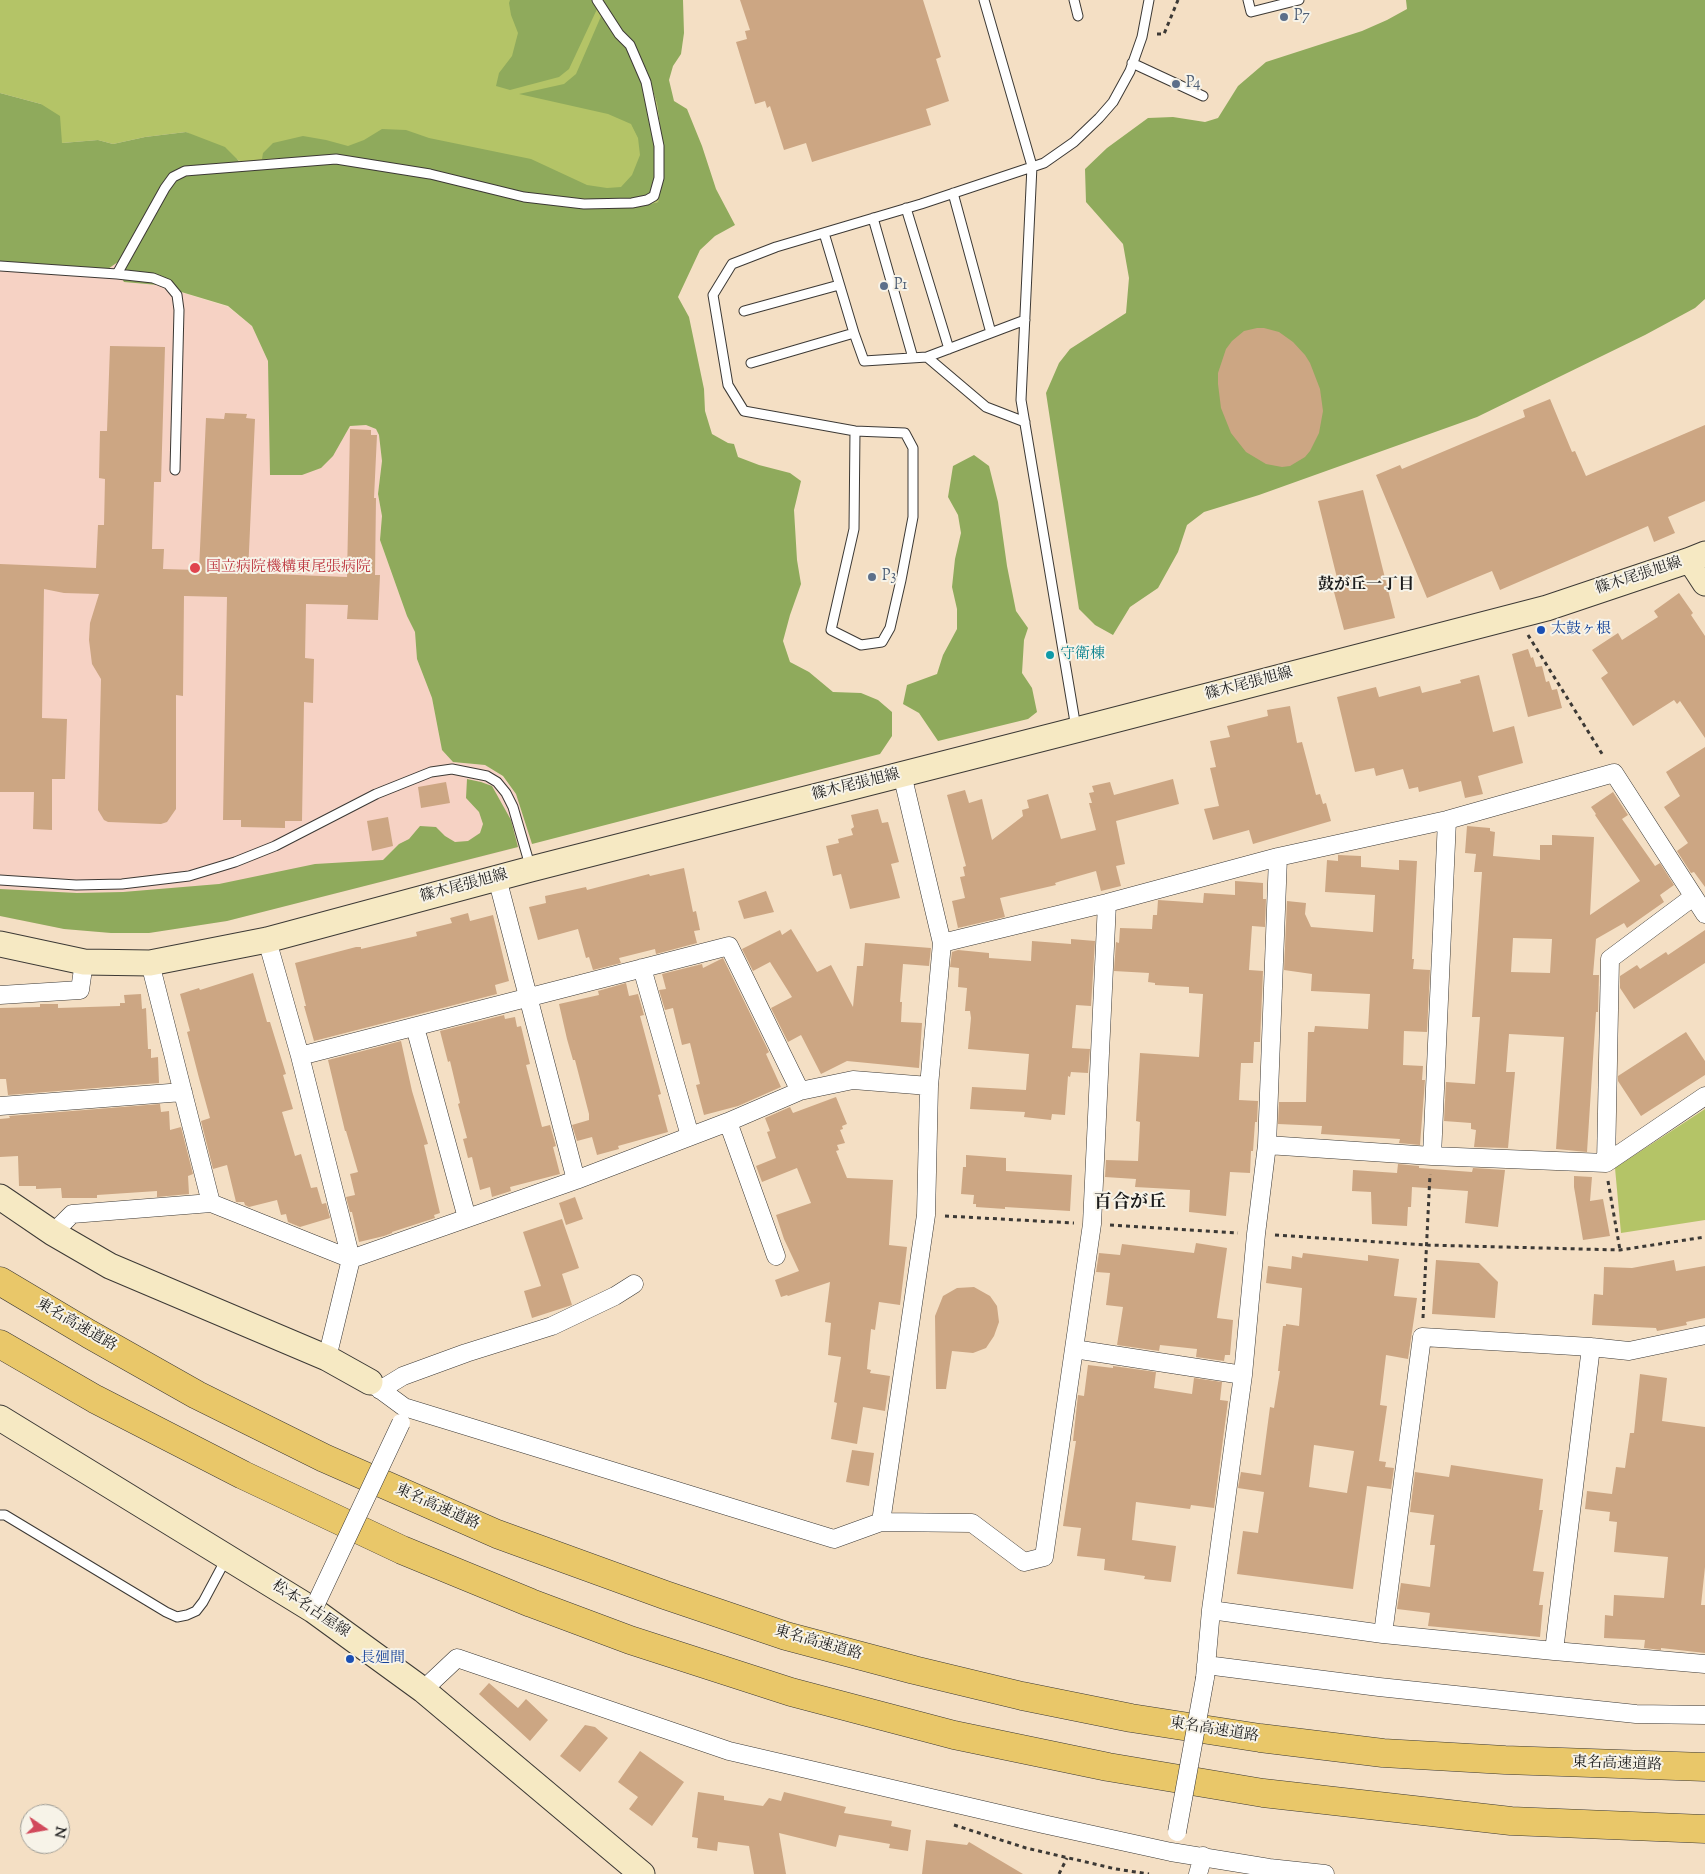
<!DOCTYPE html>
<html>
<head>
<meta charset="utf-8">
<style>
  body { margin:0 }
  #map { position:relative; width:1705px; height:1874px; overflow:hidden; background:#f4dfc4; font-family:"Sorts Mill Goudy",serif }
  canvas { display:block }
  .north { position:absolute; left:20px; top:1804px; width:50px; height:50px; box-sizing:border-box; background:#f7f3e8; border:1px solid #9f9d96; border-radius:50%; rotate:102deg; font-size:14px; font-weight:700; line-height:20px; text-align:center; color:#1c1c1c }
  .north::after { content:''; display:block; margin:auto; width:18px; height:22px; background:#d1495b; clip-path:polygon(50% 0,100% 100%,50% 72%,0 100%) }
</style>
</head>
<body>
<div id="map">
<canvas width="1705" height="1874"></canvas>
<div class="north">N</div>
</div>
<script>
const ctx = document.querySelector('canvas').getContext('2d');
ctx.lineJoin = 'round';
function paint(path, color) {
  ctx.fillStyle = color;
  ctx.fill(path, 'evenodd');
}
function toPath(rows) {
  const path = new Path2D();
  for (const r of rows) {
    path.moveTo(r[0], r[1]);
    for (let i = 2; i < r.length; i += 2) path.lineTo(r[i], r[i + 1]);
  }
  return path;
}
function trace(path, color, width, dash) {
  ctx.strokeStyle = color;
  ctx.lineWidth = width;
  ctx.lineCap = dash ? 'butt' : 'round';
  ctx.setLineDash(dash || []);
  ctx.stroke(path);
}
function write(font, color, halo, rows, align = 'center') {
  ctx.font = font + ' "Sorts Mill Goudy","Noto Serif JP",serif';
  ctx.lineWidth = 4;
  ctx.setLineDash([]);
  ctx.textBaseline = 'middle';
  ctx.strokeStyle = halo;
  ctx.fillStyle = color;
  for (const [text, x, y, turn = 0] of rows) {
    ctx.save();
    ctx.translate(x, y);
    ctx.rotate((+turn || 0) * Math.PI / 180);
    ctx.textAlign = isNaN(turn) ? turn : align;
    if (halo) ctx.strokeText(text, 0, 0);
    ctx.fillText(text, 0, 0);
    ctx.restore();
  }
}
paint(toPath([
  [137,229,145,231,124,282,158,285,228,307,252,326,268,361,269,379,344,436,350,426,366,425,376,429,379,435,382,461,378,494,382,516,380,540,407,616,415,632,417,659,432,698,442,750,453,762,485,765,502,776,516,794,532,844,227,921,149,933,111,933,64,929,0,916,0,265,118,262]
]), '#f6d2c4');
paint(toPath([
  [0,0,603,0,614,19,632,43,647,71,657,104,663,148,661,187,658,202,646,205,145,231,137,229,159,190,185,167,240,161,186,132,145,137,113,144,98,140,62,143,41,104,0,93],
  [1705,1109,1705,1220,1621,1233,1615,1168]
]), '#b4c467');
paint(toPath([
  [510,0,594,0,598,7,569,69,559,77,510,90,496,86,499,73,512,56,518,33,511,15,509,3],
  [603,0,683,0,684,33,681,54,673,66,669,80,674,101,687,109,702,146,716,189,735,225,715,236,700,250,678,297,689,317,704,389,705,411,712,434,728,443,734,444,738,457,759,465,790,473,801,481,794,510,797,560,801,584,790,615,783,641,790,662,809,672,833,692,861,693,878,700,892,712,892,736,880,754,532,844,516,794,503,776,485,765,453,762,442,750,432,698,417,659,415,632,407,616,380,540,382,516,378,494,382,461,379,435,376,429,366,425,350,426,333,456,321,468,302,475,270,475,268,361,252,326,228,306,158,285,124,282,121,277,159,206,175,180,189,175,320,161,374,167,601,207,646,205,658,202,661,187,663,148,657,104,647,71,632,43,614,19],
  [1406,0,1705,0,1705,299,1695,308,1645,335,1477,417,1259,495,1204,512,1187,525,1178,552,1158,588,1130,607,1113,635,1095,625,1079,609,1046,393,1059,363,1070,349,1126,313,1129,278,1123,244,1086,202,1085,169,1107,148,1148,118,1173,117,1205,122,1218,118,1238,86,1266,62,1362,31,1387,20,1407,9],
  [602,14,628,47,638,73,647,105,656,147,656,179,650,195,644,199,607,200,536,195,332,156,262,159,263,153,273,143,303,136,326,140,348,146,364,140,382,129,406,130,429,138,531,159,587,185,607,188,621,187,632,175,640,155,638,138,631,124,608,114,519,94,564,84,576,74],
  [0,93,41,104,60,116,62,143,98,140,113,144,145,137,186,132,225,147,240,162,185,167,159,190,118,262,102,273,0,265],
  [974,455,989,466,998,502,1007,566,1016,611,1028,628,1024,640,1022,673,1032,688,1037,712,1028,719,938,741,919,713,903,704,907,685,937,674,943,655,957,629,957,609,952,587,955,559,961,533,958,515,948,497,953,466],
  [467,779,481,782,492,786,511,820,518,847,227,921,149,933,111,933,64,929,0,916,0,889,77,893,123,892,219,884,315,864,383,860,399,844,409,839,420,826,436,827,445,836,455,842,468,841,480,833,483,824,479,812,466,798]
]), '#8faa5c');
paint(toPath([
  [740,0,923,0,941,57,936,59,949,101,926,109,931,125,812,162,806,143,784,150,770,106,767,108,765,101,755,104,736,42,747,39,745,31,750,30],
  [1257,328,1264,328,1279,332,1293,342,1305,355,1310,363,1320,389,1323,411,1319,433,1310,451,1305,457,1290,466,1282,467,1266,464,1246,452,1231,433,1221,408,1218,384,1218,373,1226,349,1232,341,1244,331],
  [110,346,165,347,161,482,154,482,152,549,164,549,163,569,199,570,206,418,224,419,225,413,247,414,246,418,255,419,248,573,347,577,350,429,371,430,371,435,377,435,374,498,376,498,375,575,380,575,378,620,347,619,348,605,306,604,305,658,314,659,313,703,304,702,302,821,285,821,285,828,241,827,241,820,223,820,227,597,184,596,183,696,176,695,176,809,167,822,161,824,108,822,104,820,98,810,101,679,92,664,89,640,90,623,99,594,64,593,44,589,42,718,67,719,65,779,52,779,52,830,33,829,34,792,0,792,0,564,96,568,98,525,104,525,105,479,99,478,100,431,107,431],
  [1550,399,1572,452,1575,451,1586,476,1705,425,1705,501,1668,517,1675,533,1654,542,1648,526,1500,590,1492,571,1427,598,1376,475,1400,465,1402,469,1525,417,1523,410],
  [1363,490,1395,618,1344,630,1334,592,1340,590,1318,501],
  [1679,593,1693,613,1691,615,1705,636,1705,738,1680,701,1677,704,1674,700,1633,726,1601,678,1608,673,1592,650,1618,633,1622,640,1658,617,1654,611],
  [1528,649,1531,658,1533,657,1536,667,1542,666,1546,682,1549,681,1552,690,1557,689,1562,708,1528,717,1512,654],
  [1479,675,1493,732,1514,726,1523,763,1478,776,1483,794,1465,798,1461,781,1419,792,1418,787,1409,789,1403,769,1376,776,1374,768,1355,772,1337,697,1376,687,1379,697,1420,686,1422,693,1461,683,1460,680],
  [1290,706,1297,743,1302,742,1316,795,1320,794,1323,804,1326,803,1331,821,1253,844,1249,830,1213,840,1204,809,1219,806,1210,768,1216,767,1210,741,1230,737,1227,726,1268,716,1267,710],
  [1705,747,1705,887,1694,872,1691,873,1677,851,1688,843,1664,807,1680,796,1666,772],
  [1173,779,1179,804,1116,821,1125,864,1116,866,1121,886,1101,891,1096,871,1061,881,1055,883,1056,885,1000,898,1005,917,958,928,952,901,965,898,960,877,965,876,963,867,966,866,947,795,965,790,969,803,982,799,992,840,1023,816,1022,810,1029,808,1027,800,1048,794,1061,839,1096,830,1089,803,1092,803,1089,793,1094,792,1092,786,1110,782,1114,795],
  [446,782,450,803,421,808,418,787],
  [1613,792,1628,815,1622,819,1655,866,1660,863,1674,885,1660,895,1664,902,1627,928,1624,923,1596,939,1593,975,1599,975,1598,1012,1596,1012,1587,1152,1556,1149,1564,1037,1509,1034,1506,1072,1515,1072,1508,1148,1474,1147,1476,1130,1471,1129,1471,1123,1444,1121,1446,1082,1475,1084,1480,1017,1472,1017,1482,872,1474,872,1476,854,1465,853,1467,826,1490,828,1490,831,1495,832,1493,856,1540,860,1540,845,1552,845,1552,835,1594,837,1590,915,1640,881,1595,815,1596,814,1591,807],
  [1513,938,1552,939,1550,973,1511,972],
  [878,809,882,823,888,822,899,862,891,864,900,898,850,909,841,874,833,876,826,846,839,843,838,839,853,835,851,829,854,827,851,815],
  [388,817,393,846,372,851,367,821],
  [1338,855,1361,856,1361,867,1399,870,1399,860,1417,861,1412,959,1414,959,1413,969,1430,970,1427,1032,1404,1031,1403,1065,1423,1066,1422,1080,1425,1080,1420,1145,1399,1143,1400,1139,1321,1134,1322,1126,1278,1124,1279,1102,1306,1102,1308,1032,1314,1032,1315,1026,1368,1029,1370,994,1311,991,1312,974,1284,970,1287,901,1306,903,1305,914,1311,927,1373,932,1375,895,1325,892,1327,860,1338,861],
  [684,868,693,912,696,911,700,930,694,931,697,943,656,954,655,949,619,958,621,963,593,970,589,957,586,958,578,929,538,940,529,907,546,903,545,896,586,887,587,890,649,874,650,876],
  [1235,881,1263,883,1263,899,1266,899,1265,927,1252,926,1249,970,1263,971,1260,1042,1254,1042,1253,1063,1241,1063,1239,1100,1258,1101,1257,1122,1255,1122,1253,1151,1251,1151,1250,1173,1230,1172,1226,1216,1189,1212,1190,1190,1135,1187,1136,1179,1105,1177,1106,1160,1138,1161,1140,1122,1136,1121,1140,1053,1199,1057,1203,994,1189,993,1189,987,1155,985,1155,983,1148,982,1149,973,1114,971,1116,942,1119,943,1120,928,1152,929,1153,915,1157,915,1158,900,1203,903,1204,893,1235,895],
  [766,891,774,912,744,919,738,901],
  [468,913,470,921,493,915,509,981,495,985,497,994,314,1041,304,1006,306,1006,295,963,356,947,361,947,361,949,417,936,416,932,452,923,450,918],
  [791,929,817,972,831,965,853,1007,857,966,863,966,865,943,931,948,929,966,903,964,900,1002,902,1002,901,1022,922,1023,919,1068,847,1061,821,1074,801,1035,788,1042,771,1008,792,997,770,962,753,971,742,949,780,930,782,935],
  [1705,930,1705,963,1634,1009,1620,988,1620,976,1637,965,1640,969,1666,952,1668,955],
  [1071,939,1095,941,1091,1006,1076,1005,1072,1048,1090,1049,1088,1073,1071,1072,1070,1077,1068,1076,1065,1115,1052,1114,1051,1120,1024,1117,1025,1112,970,1109,972,1087,1026,1090,1029,1054,968,1049,971,1018,970,1011,965,1011,967,988,958,987,959,968,950,967,952,952,958,950,989,953,989,958,1031,961,1032,941,1071,944],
  [723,958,769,1052,766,1054,781,1087,738,1106,704,1115,696,1085,700,1084,690,1043,682,1045,673,1008,665,1010,659,990,666,989,662,974,702,964,703,968],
  [253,973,267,1022,270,1022,286,1074,283,1075,293,1109,282,1112,295,1156,301,1154,311,1188,317,1187,322,1204,326,1203,330,1218,300,1227,288,1222,286,1214,281,1215,277,1200,249,1207,245,1205,244,1202,236,1202,227,1165,213,1169,201,1121,210,1118,199,1078,187,1032,190,1031,180,994,199,988,200,990],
  [626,983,629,996,638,994,644,1015,640,1016,661,1094,658,1095,668,1132,618,1146,619,1149,597,1155,592,1137,577,1141,572,1125,589,1120,589,1114,575,1060,573,1060,567,1039,559,1004,599,995,598,991],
  [141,994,142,1009,146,1008,148,1049,151,1049,151,1058,158,1057,159,1083,8,1095,6,1079,0,1079,0,1008,40,1007,40,1004,58,1004,58,1008,120,1006,120,1003,125,1003,124,995],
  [504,1015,505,1019,515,1017,517,1027,521,1026,530,1064,526,1065,542,1127,550,1125,556,1146,553,1147,560,1174,510,1187,511,1191,492,1197,490,1187,480,1190,472,1157,468,1158,463,1139,467,1138,458,1104,460,1103,450,1061,448,1062,440,1031],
  [1686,1032,1705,1061,1705,1075,1641,1116,1618,1081,1618,1076],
  [401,1041,412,1091,428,1144,424,1145,440,1213,434,1215,435,1218,392,1232,392,1233,384,1236,359,1242,352,1212,350,1212,346,1197,355,1195,350,1174,358,1172,346,1131,345,1131,328,1060],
  [836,1097,847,1124,842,1126,843,1129,840,1130,845,1143,837,1145,839,1150,836,1151,847,1178,893,1180,889,1245,907,1247,900,1305,879,1302,875,1330,871,1329,867,1369,871,1370,870,1373,890,1376,885,1411,863,1407,857,1444,831,1439,837,1403,834,1402,841,1357,828,1355,831,1323,825,1322,830,1282,788,1296,787,1295,781,1297,775,1280,799,1271,784,1239,776,1215,811,1203,797,1168,762,1182,756,1166,776,1158,767,1132,770,1131,765,1118,790,1107,793,1113],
  [160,1104,161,1112,169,1111,170,1130,181,1127,193,1174,188,1176,189,1194,157,1197,157,1191,97,1195,97,1198,62,1198,61,1188,36,1189,36,1186,19,1186,18,1156,0,1157,0,1119,10,1118,9,1116],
  [966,1155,1006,1158,1006,1171,1072,1175,1070,1211,1005,1207,1005,1209,976,1207,976,1204,973,1204,974,1195,961,1194,963,1167,966,1167],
  [1398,1164,1419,1166,1419,1168,1472,1172,1473,1168,1505,1170,1498,1227,1465,1223,1468,1191,1412,1187,1411,1207,1408,1207,1407,1226,1372,1224,1371,1192,1352,1191,1353,1170,1397,1173],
  [1574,1176,1592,1177,1590,1201,1603,1199,1610,1236,1583,1240,1574,1187],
  [575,1197,583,1219,566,1225,559,1203],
  [562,1219,579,1268,562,1274,572,1305,532,1318,524,1291,541,1286,523,1232],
  [1196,1243,1227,1248,1217,1318,1233,1320,1230,1355,1225,1355,1224,1361,1196,1357,1197,1349,1160,1345,1159,1351,1117,1345,1123,1307,1106,1305,1110,1273,1096,1272,1099,1253,1120,1255,1122,1244,1194,1253],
  [1303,1253,1368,1261,1368,1255,1399,1259,1394,1296,1417,1298,1408,1359,1386,1355,1380,1405,1387,1406,1379,1461,1386,1462,1385,1467,1394,1468,1391,1489,1367,1486,1353,1589,1237,1574,1243,1531,1258,1533,1264,1492,1238,1488,1241,1472,1261,1475,1270,1407,1274,1408,1280,1371,1278,1371,1283,1326,1286,1326,1286,1324,1299,1326,1302,1288,1266,1283,1268,1266,1291,1269,1292,1256,1302,1258],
  [1314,1445,1354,1451,1347,1493,1309,1487],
  [1436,1260,1479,1263,1498,1282,1495,1318,1432,1314],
  [1674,1260,1676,1271,1705,1266,1705,1318,1686,1322,1687,1325,1657,1331,1656,1328,1592,1325,1594,1294,1603,1295,1604,1267,1632,1268],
  [974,1287,990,1296,997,1306,999,1322,994,1336,986,1348,973,1353,952,1351,946,1389,936,1389,935,1316,943,1296,957,1288],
  [1088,1365,1113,1368,1113,1366,1156,1372,1154,1388,1192,1394,1194,1378,1222,1382,1220,1400,1228,1401,1214,1508,1191,1505,1190,1509,1136,1502,1132,1540,1176,1546,1171,1582,1144,1579,1145,1576,1104,1570,1105,1559,1077,1556,1081,1528,1063,1526,1076,1441,1073,1441,1078,1395,1084,1396],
  [1640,1374,1667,1378,1662,1421,1705,1427,1705,1567,1701,1605,1705,1605,1705,1653,1661,1648,1661,1650,1644,1648,1645,1640,1604,1638,1605,1615,1613,1616,1614,1595,1664,1598,1668,1557,1614,1552,1617,1522,1609,1521,1610,1512,1585,1509,1587,1491,1612,1494,1616,1467,1625,1468,1630,1433,1634,1433],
  [852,1450,874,1453,869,1486,846,1482],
  [1451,1465,1543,1479,1539,1510,1543,1510,1533,1571,1544,1572,1539,1605,1543,1605,1540,1637,1428,1626,1430,1613,1397,1609,1401,1583,1430,1587,1435,1545,1430,1545,1434,1515,1410,1512,1415,1472,1449,1477],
  [489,1683,518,1708,526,1699,548,1720,530,1741,479,1694],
  [585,1725,595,1727,608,1738,580,1772,560,1756],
  [640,1751,684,1782,652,1826,629,1809,638,1797,618,1782],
  [698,1792,724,1796,724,1800,763,1806,769,1798,781,1801,784,1792,846,1807,844,1813,892,1821,891,1826,911,1830,908,1851,889,1848,890,1844,839,1835,836,1847,779,1833,786,1874,754,1874,749,1846,718,1842,717,1851,697,1848,698,1838,692,1837],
  [926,1840,967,1845,969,1842,1023,1874,922,1874]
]), '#cca683');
const lane = toPath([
  [984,0,1032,166,1021,400,1076,728],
  [1074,0,1078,16],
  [1248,0,1251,12,1299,0],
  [1132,63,1203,96],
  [953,193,991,333],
  [906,208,949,349],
  [873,218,913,358],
  [0,266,117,274,153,278,168,284,177,295,179,310,175,470],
  [117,274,165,188,173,177,185,171,336,159,430,174,524,197,584,204,632,203,647,200,654,196,659,178,659,146,646,82,630,45,619,34,597,0],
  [744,311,839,285],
  [854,333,864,361,927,357,986,407,1025,422],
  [927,357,1025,320],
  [751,363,854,333,824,233],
  [855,431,854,529,831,630,861,645,882,642,890,628,901,580,913,517,913,448,905,433,855,431,744,411,728,385,713,295,732,264,776,247,921,204,1044,163,1074,142,1099,118,1113,102,1130,71,1142,37,1149,0],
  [0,880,76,885,122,884,189,876,235,862,275,846,376,794,431,772,452,769,487,776,497,782,506,793,513,807,531,869],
  [0,1515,5,1515,166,1612,177,1617,187,1615,196,1611,203,1602,226,1559]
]);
const street = toPath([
  [497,878,576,1180],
  [267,940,300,1056,351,1259,327,1358],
  [942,943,1107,903,1278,857,1447,820,1614,773,1705,914],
  [150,963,211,1203],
  [642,968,690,1136],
  [0,995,80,990,84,962],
  [415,1027,467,1218],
  [300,1056,729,946,800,1091],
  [0,1106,183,1092],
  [728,1122,776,1256],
  [1267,1145,1432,1156,1606,1163,1705,1096],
  [1432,1156,1447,820],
  [1606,1163,1610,959,1693,897],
  [53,1233,72,1214,211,1203,351,1259,576,1180,728,1122,800,1091,853,1080,929,1086],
  [1074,1349,1243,1375],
  [370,1382,404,1407,834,1539,881,1522,972,1523,1024,1562,1044,1557,1092,1224,1107,903],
  [380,1390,403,1376,466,1353,552,1326,615,1296,634,1284],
  [881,1522,926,1215,929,1086,942,943,902,774],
  [1211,1610,1383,1634,1554,1651,1705,1664],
  [1383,1634,1422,1337,1591,1347,1629,1351,1705,1335],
  [1554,1651,1591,1347],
  [1206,1665,1379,1687,1636,1714,1705,1715],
  [1205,1678,1211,1610,1243,1375,1256,1234,1267,1145,1278,857],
  [423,1690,457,1658,729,1751,1043,1824,1171,1852,1269,1868,1325,1874],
  [1198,1874,1203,1856]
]);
const secondary = toPath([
  [1690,560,1705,583],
  [0,944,84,962,150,963,267,940,531,869,1076,730,1547,608,1690,560,1705,554],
  [0,1197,53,1233,110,1266,327,1358,370,1382],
  [0,1418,313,1610,423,1690,642,1874]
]);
const highway = toPath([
  [0,1281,89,1334,197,1395,324,1458,497,1534,665,1595,786,1636,914,1670,1022,1696,1131,1718,1260,1738,1383,1753,1505,1760,1705,1767],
  [0,1344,95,1399,243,1475,402,1550,531,1603,630,1640,791,1692,954,1735,1108,1767,1263,1793,1511,1821,1705,1829]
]);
trace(lane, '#3c3935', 11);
trace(street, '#3c3935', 19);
trace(secondary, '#3c3935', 27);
trace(highway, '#3c3935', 29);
trace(toPath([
  [1157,34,1164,34,1178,0],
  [1528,635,1604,757],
  [1608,1181,1620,1250],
  [945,1216,1074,1223],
  [1110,1225,1238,1233],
  [1275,1235,1425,1245,1620,1250,1705,1237],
  [1423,1318,1430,1174],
  [954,1825,1026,1848,1116,1869,1149,1874],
  [1059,1874,1067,1858]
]), '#3c3935', 3, [4, 4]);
trace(lane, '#fff', 9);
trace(street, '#fff', 18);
trace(secondary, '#f6e9c3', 25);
trace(highway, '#e9c769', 28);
const streetBridge = toPath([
  [313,1610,401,1423],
  [1177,1832,1205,1678]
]);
trace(streetBridge, '#3c3935', 19, []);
trace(streetBridge, '#fff', 18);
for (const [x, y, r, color] of [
  [1284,17,5,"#5c6f8a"],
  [1176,84,5,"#5c6f8a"],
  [884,286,5,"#5c6f8a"],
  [195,568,6,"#e0444e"],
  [872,577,5,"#5c6f8a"],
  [1541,630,5,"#1a4fb4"],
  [1050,655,5,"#0f9aa8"],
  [350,1659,5,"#1a4fb4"]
]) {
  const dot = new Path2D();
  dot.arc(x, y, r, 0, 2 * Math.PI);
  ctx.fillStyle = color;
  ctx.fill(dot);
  trace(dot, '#f7f3e8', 2);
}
write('15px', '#4e5e75', '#f7f3e8', [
  ["P7",1294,17],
  ["P4",1186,84],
  ["P1",894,286],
  ["P3",882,577]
], 'left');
write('15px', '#be3a42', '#f7f3e8', [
  ["国立病院機構東尾張病院",206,568]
], 'left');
write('15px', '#1c1c1c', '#f7f3e8', [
  ["篠木尾張旭線",1639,577,-18],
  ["篠木尾張旭線",1249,685,-15],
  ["篠木尾張旭線",856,786,-14],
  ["篠木尾張旭線",464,887,-15],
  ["東名高速道路",76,1326,30],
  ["東名高速道路",437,1508,24],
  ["松本名古屋線",310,1610,34],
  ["東名高速道路",818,1644,16],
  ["東名高速道路",1214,1731,9],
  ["東名高速道路",1617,1765,2]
]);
write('15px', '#164399', '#f7f3e8', [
  ["太鼓ヶ根",1551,630],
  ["長廻間",360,1659]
], 'left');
write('15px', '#0d838f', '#f7f3e8', [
  ["守衛棟",1060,655]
], 'left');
write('bold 16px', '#1c1c1c', '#f7f3e8', [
  ["鼓が丘一丁目",1366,586]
]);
write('bold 18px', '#1c1c1c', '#f7f3e8', [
  ["百合が丘",1130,1204]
]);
</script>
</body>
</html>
